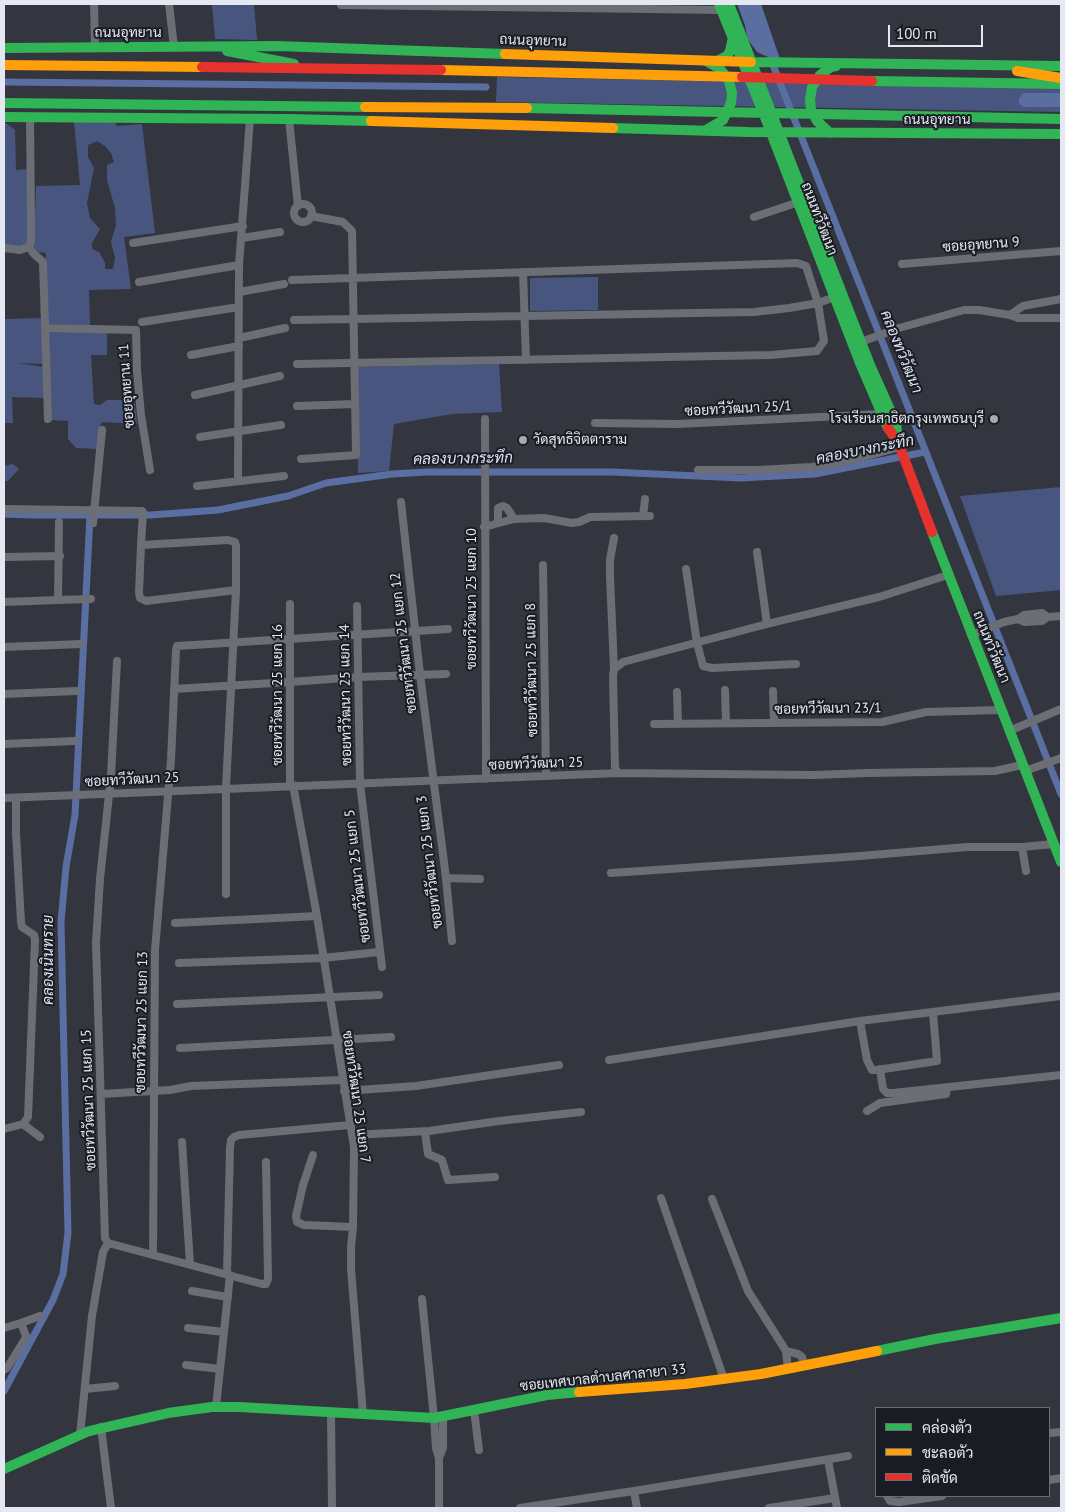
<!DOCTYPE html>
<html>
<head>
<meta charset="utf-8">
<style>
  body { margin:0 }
  #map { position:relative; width:1065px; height:1512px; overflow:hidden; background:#33363e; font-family:"PT Sans",Sarabun,sans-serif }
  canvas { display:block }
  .frame { position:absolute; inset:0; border:5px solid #e5e8f2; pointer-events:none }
  .legend { position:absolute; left:875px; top:1407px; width:175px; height:90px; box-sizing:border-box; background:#191c22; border:1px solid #6b6e75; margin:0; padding:6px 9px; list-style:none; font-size:15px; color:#e5e8f2 }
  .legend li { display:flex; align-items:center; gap:10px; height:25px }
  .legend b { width:25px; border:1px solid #6b6e75 }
  .scale { position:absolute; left:888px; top:25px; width:95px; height:22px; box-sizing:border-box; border:2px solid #e5e8f2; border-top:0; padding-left:6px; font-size:15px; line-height:18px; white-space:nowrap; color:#e5e8f2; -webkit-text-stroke:4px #191c22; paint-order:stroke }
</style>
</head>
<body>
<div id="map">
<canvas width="1065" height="1512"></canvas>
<div class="frame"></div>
<ul class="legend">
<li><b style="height:6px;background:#30b455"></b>คล่องตัว</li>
<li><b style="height:6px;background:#ff9f0a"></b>ชะลอตัว</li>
<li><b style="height:6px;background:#e5322d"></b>ติดขัด</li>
</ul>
<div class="scale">100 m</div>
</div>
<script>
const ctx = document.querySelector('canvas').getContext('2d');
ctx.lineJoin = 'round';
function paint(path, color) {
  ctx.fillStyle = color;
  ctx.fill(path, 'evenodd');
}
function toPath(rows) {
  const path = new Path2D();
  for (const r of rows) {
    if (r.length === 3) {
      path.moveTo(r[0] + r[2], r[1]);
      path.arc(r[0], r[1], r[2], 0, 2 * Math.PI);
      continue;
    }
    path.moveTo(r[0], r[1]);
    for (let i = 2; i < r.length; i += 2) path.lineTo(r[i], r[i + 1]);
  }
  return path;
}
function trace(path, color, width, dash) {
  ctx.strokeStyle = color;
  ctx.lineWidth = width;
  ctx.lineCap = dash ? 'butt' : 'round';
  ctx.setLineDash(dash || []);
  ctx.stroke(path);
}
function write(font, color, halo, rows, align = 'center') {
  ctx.font = font + ' "PT Sans",Sarabun,sans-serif';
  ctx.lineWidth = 4;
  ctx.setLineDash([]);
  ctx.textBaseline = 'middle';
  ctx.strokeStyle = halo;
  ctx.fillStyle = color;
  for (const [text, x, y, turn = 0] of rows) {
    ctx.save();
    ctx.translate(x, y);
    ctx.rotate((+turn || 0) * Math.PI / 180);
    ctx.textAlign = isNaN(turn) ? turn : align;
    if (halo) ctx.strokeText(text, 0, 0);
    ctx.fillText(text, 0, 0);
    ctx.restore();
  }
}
paint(toPath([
  [212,4,254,4,257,40,215,39],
  [497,77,1061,88,1061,93,1023,93,1019,98,1019,104,1023,107,1061,107,1061,112,496,102],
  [74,122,114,122,117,126,142,124,155,233,124,237,131,289,89,290,90,325,48,324,48,291,45,287,46,253,37,252,34,249,36,186,80,185],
  [97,141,105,146,111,153,114,162,107,165,107,180,115,208,116,225,111,242,115,258,113,269,105,269,105,263,99,252,92,249,92,243,100,229,90,218,87,203,94,168,88,157,88,145],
  [4,123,6,123,15,130,16,170,29,169,28,244,24,247,4,246],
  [598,277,598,310,530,311,530,278],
  [43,318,44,364,18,363,44,367,44,398,12,397,13,423,4,423,4,319],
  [53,331,107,331,107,355,91,355,94,404,100,405,107,400,124,400,135,404,137,424,102,422,99,429,97,449,76,448,68,439,68,421,51,420,48,333],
  [499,364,502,412,452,414,394,424,389,471,358,473,356,367],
  [13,464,19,469,8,481,4,481,4,466],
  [1061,487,1061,590,996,596,960,496]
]), '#48567f');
paint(toPath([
  [737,4,761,4,780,59,768,57,757,52,747,38,745,25],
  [1023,93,1061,93,1061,107,1023,107,1019,104,1019,98]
]), '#5b6ea2');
trace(toPath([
  [771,60,1061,794],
  [4,82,486,87],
  [4,514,30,515,151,515,218,510,288,496,326,483,392,474,427,472,612,472,741,478,815,474,925,452],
  [4,1391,53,1300,63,1274,68,1233,61,922,66,867,75,815,90,515]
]), '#5b6ea2', 7);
trace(toPath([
  [94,4,95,47],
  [169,4,174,47],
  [341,5,722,10],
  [30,117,31,221,31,241,29,247,34,254,43,262,48,419],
  [289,119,298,206],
  [303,213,9],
  [754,217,799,202],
  [242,238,280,232],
  [133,243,243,226],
  [4,248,20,250,29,247],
  [902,264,1061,251],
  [523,272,526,360],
  [292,280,797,263,806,266,818,303,824,341,817,351,771,355,297,364],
  [139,282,239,265],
  [239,292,284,284],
  [1010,315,1023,306,1061,299],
  [294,320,754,312,789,308,818,303,835,297],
  [142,322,239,307],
  [46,328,136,330,137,370,141,415,150,470],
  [239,338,285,328],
  [861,342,899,328,964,310,979,310,1010,315,1018,318,1061,318],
  [191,355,239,346],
  [195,395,280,376],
  [297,406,355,404],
  [485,419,486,779],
  [595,423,678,424,882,414],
  [200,437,281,425],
  [301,459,356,455,352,231,343,222,311,216],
  [698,470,759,470,811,467,837,464,900,447],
  [238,481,239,265,250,119],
  [197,486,284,476],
  [401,502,420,674,446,878,452,941],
  [4,509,142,511,143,512,141,545],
  [643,516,645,499],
  [93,523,102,430],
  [498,523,498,508,503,506,507,508,514,519,544,518,572,523,579,522,590,517,650,516],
  [484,527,514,519],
  [757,552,767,624],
  [4,557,60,556],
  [543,565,546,775],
  [686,569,697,643,703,666,712,668,796,664],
  [58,600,91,599],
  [4,602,58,600,59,522],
  [357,606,360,783,382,967],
  [1018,619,1025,622,1042,621,1048,617,1061,616],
  [971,635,1004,622,1018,619,1024,615,1042,613,1048,617],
  [4,647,81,644],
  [117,661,111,776,100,879,96,943,105,1238,108,1243,262,1284,266,1284,268,1279,266,1162],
  [614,669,610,576,610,560,614,538],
  [174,689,290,682,358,677,446,674],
  [725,690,726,723],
  [773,691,774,723],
  [677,692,678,723],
  [4,694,77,691],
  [654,724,882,722,926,712,1001,710],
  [1009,731,1061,709],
  [4,744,75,741],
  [1025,771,1061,758],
  [618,773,615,768,613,675,614,669,623,662,767,624,879,597,948,575],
  [293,785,317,916,354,1147,353,1227,351,1247,351,1269,363,1414],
  [290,786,290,604],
  [4,798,618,773,813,775,867,773,995,771,1022,765],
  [1022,847,1026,871],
  [611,873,860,856,967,847,1022,847,1054,844],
  [446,878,480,879],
  [226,894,226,788,236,590,236,546,235,542,228,540,141,545,139,593,140,598,146,601,236,590],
  [175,923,317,916],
  [179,963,323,958,379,952],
  [177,1004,379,995],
  [860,1021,867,1060,872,1070,877,1070,937,1061,933,1013],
  [180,1048,391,1037],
  [609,1060,860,1021,1061,996],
  [880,1069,883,1089,887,1093,893,1093,1061,1075],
  [344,1091,416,1086,559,1065],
  [101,1094,170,1090,191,1086,342,1080],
  [867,1111,880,1103,946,1094,947,1088],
  [23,1124,40,1137],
  [4,1129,23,1124,28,1117,35,940,34,935,22,927,21,922,16,833,16,798],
  [425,1132,428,1154,442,1160,448,1180,495,1177],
  [352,1135,429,1131,499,1121,581,1112],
  [182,1142,190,1264],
  [313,1155,303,1185,296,1216,297,1222,304,1225,353,1227],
  [661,1198,724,1379],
  [712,1199,748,1291,786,1351,788,1369],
  [153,1255,155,950,171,760,176,650,177,646,448,629],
  [227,1274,230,1148,231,1140,234,1137,239,1135,350,1125],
  [192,1291,228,1297],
  [422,1299,434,1418,436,1448,439,1458,443,1448,443,1417],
  [21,1323,40,1316],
  [4,1328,21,1323,26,1336,25,1339,7,1368,4,1370],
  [188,1328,224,1332],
  [786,1351,798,1354,802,1357,805,1366],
  [186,1365,220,1369],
  [85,1389,115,1386],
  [216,1407,230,1275],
  [474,1410,479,1450],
  [331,1412,332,1508],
  [101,1427,111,1508],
  [1049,1433,1061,1432],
  [80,1435,92,1316,103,1252,108,1243],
  [828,1460,837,1508],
  [1049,1480,1061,1478],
  [634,1491,637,1508],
  [887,1496,890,1501,899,1502,942,1496],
  [439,1508,439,1458],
  [520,1508,634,1491,848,1456],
  [769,1508,835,1498]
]), '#6c6e75', 8);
trace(toPath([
  [719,4,765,117,860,363,888,428],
  [729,4,870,365,896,423,898,441],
  [4,48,277,46,505,54],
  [227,51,294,64],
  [717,61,727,56,730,51,733,37],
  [751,62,1061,66],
  [872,81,1061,84],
  [4,103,365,107],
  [527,108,1061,119],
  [4,117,289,119,371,121],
  [613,128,748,132,1061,134],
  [706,130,723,120,731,103,732,93,729,81,725,75,719,68,708,62],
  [830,133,817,121,811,110,810,100,812,87,820,75,831,67,836,66],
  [932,532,1061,862],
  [877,1351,935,1339,1061,1318],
  [4,1469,89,1431,168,1413,212,1407,239,1407,434,1418,547,1395,579,1392]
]), '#30b455', 10);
trace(toPath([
  [505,54,751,62],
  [4,65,202,67],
  [441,70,742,77],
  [1017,71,1061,78],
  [365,107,527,108],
  [371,121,613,128],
  [579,1392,685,1384,761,1374,877,1351]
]), '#ff9f0a', 10);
trace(toPath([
  [202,67,441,70],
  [742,77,872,81],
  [888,428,898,442,932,532]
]), '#e5322d', 10);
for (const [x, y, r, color] of [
  [994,419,5,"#a7aab3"],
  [523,440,5,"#a7aab3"]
]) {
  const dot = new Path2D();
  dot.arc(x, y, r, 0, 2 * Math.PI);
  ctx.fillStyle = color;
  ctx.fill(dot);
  trace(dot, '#191c22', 2);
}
write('14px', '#e5e8f2', '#191c22', [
  ["ถนนอุทยาน",128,33],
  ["ถนนอุทยาน",533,41,2],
  ["ถนนอุทยาน",937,120],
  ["ถนนทวีวัฒนา",819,219,69],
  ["ซอยอุทยาน 9",981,245,-4],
  ["ซอยอุทยาน 11",127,386,-94],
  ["ซอยทวีวัฒนา 25/1",738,409,-3],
  ["ซอยทวีวัฒนา 25 แยก 10",472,599,-90],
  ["ซอยทวีวัฒนา 25 แยก 12",404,643,-97],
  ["ถนนทวีวัฒนา",991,647,68],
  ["ซอยทวีวัฒนา 25 แยก 8",532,670,-91],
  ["ซอยทวีวัฒนา 25 แยก 16",278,695,-90],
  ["ซอยทวีวัฒนา 25 แยก 14",346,695,-91],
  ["ซอยทวีวัฒนา 23/1",828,709,-1],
  ["ซอยทวีวัฒนา 25",536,764,-2],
  ["ซอยทวีวัฒนา 25",132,780,-3],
  ["ซอยทวีวัฒนา 25 แยก 3",430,862,-97],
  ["ซอยทวีวัฒนา 25 แยก 5",358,876,-97],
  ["ซอยทวีวัฒนา 25 แยก 13",142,1022,-89],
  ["ซอยทวีวัฒนา 25 แยก 7",356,1097,82],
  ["ซอยทวีวัฒนา 25 แยก 15",89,1100,-92],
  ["ซอยเทศบาลตำบลศาลายา 33",603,1378,-6]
]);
write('14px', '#e5e8f2', '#191c22', [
  ["โรงเรียนสาธิตกรุงเทพธนบุรี",984,419],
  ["วัดสุทธิจิตตาราม",533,440,"left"]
], 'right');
write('italic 15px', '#dce3f4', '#191c22', [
  ["คลองทวีวัฒนา",901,352,68],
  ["คลองบางกระทึก",865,450,-11],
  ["คลองบางกระทึก",463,459,-1],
  ["คลองเนินทราย",49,960,-90]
]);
</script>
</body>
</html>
